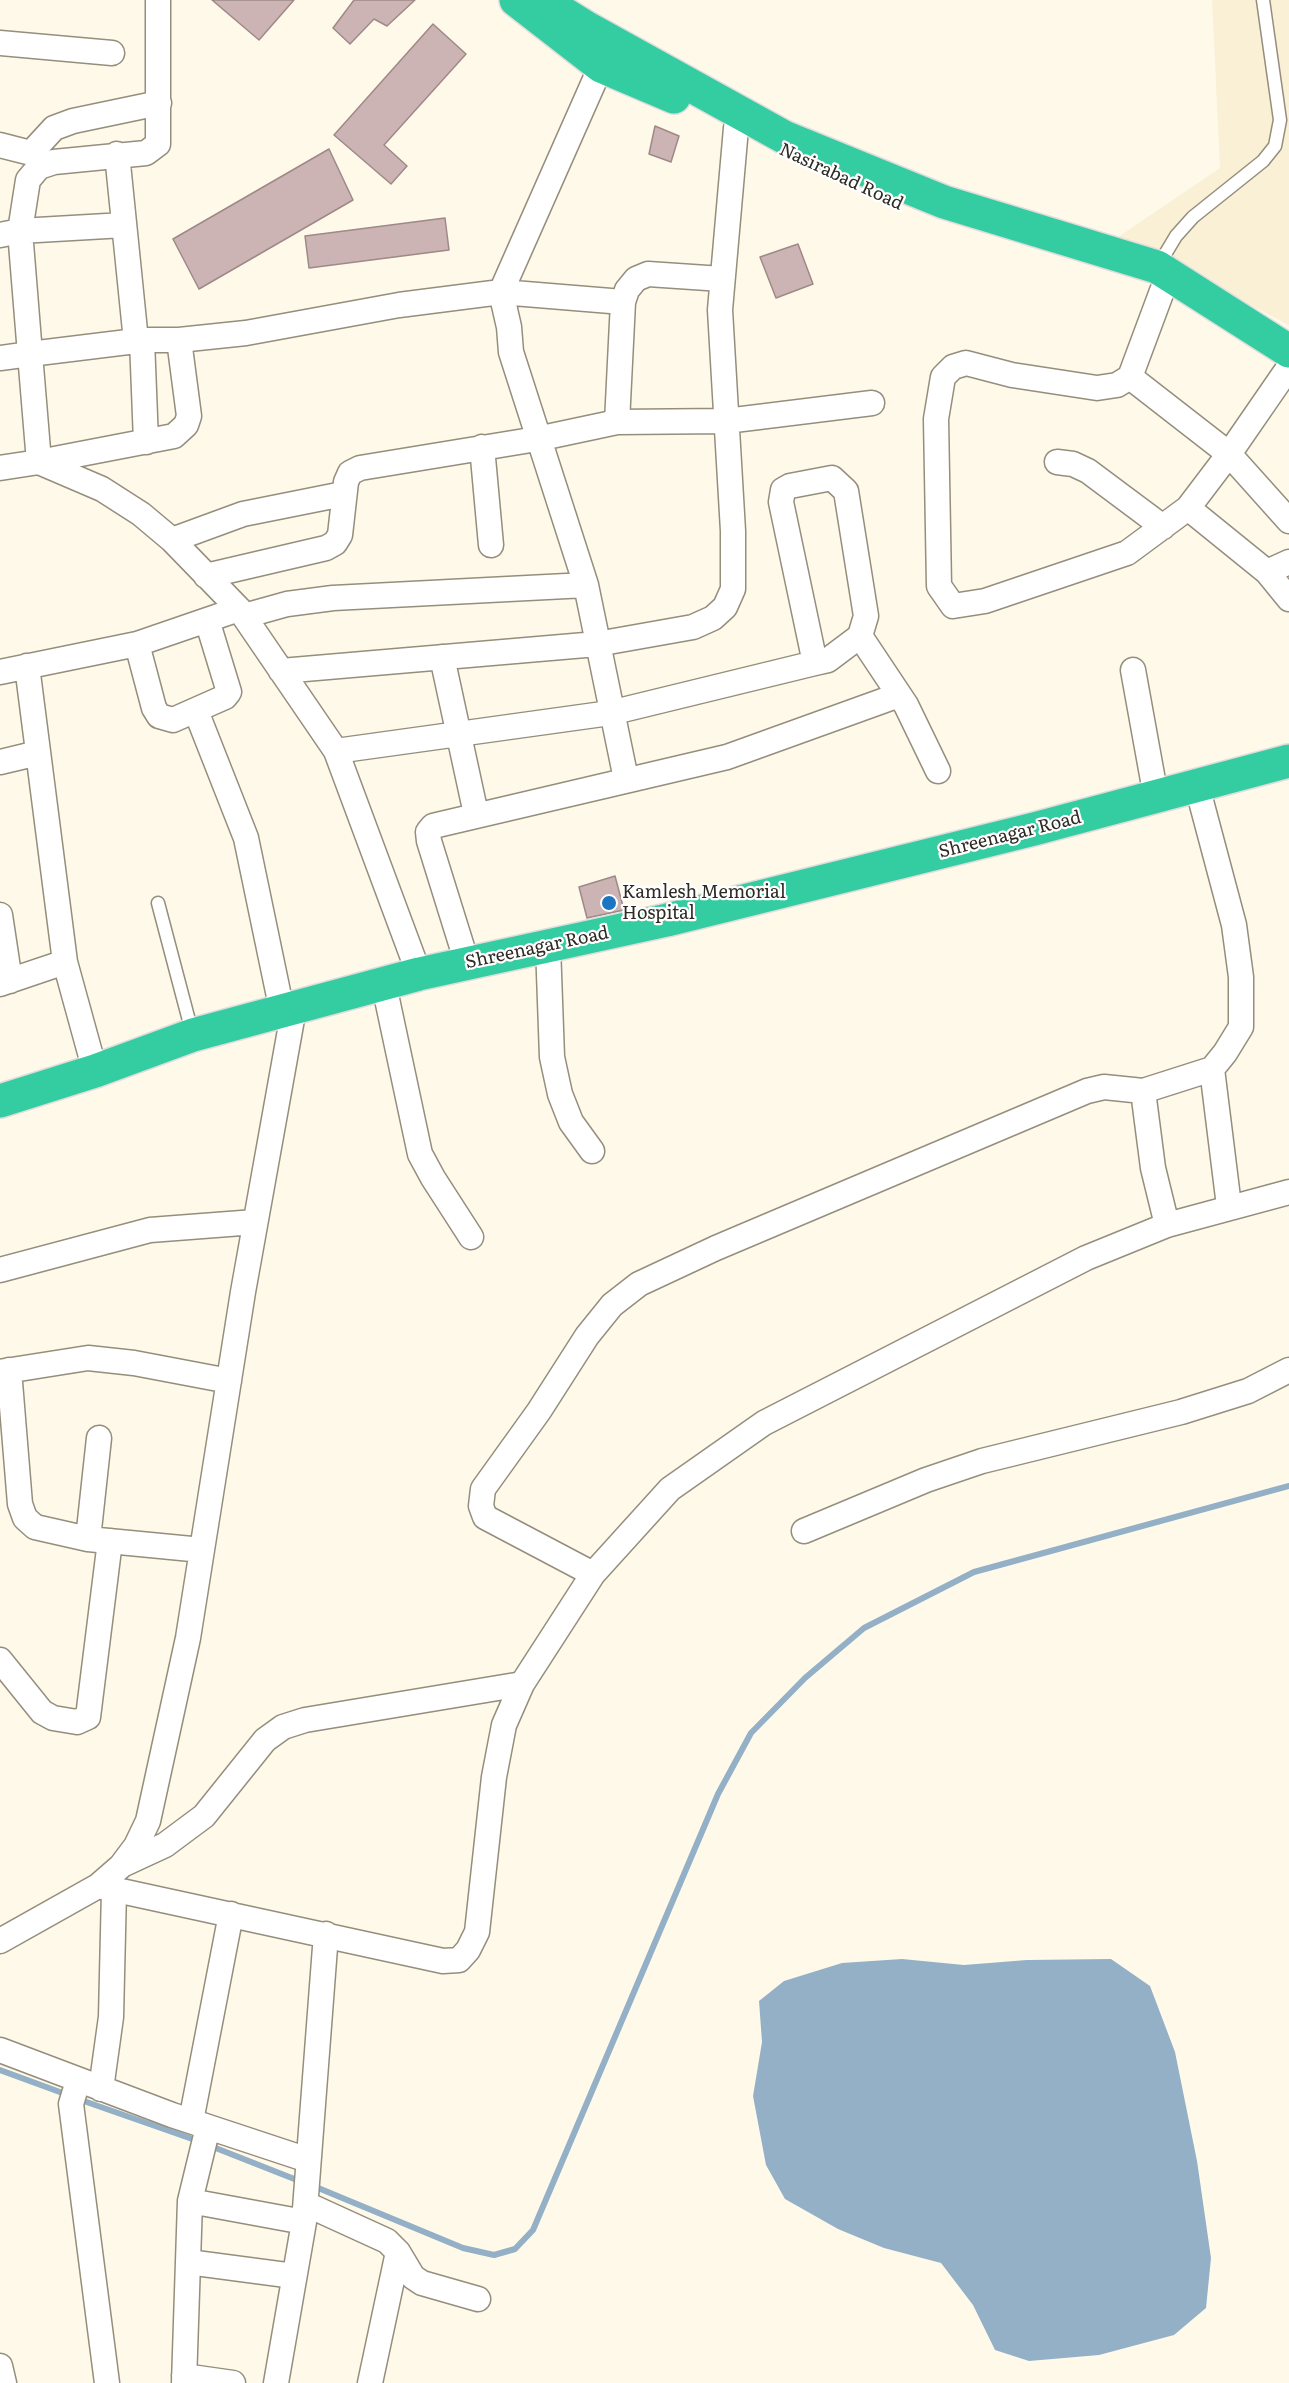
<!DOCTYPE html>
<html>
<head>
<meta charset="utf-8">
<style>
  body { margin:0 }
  canvas { display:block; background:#fff9ea }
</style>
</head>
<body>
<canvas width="1289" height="2383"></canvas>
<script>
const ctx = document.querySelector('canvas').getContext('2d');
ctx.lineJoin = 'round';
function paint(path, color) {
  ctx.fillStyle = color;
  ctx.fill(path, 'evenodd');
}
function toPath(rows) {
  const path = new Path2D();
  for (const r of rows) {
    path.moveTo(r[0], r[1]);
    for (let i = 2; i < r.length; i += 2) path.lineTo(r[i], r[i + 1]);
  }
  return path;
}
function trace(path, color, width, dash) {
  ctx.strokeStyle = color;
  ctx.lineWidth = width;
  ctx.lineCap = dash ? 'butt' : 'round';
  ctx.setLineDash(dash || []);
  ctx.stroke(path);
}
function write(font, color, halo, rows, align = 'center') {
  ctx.font = font + ' Literata,serif';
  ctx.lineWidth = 4.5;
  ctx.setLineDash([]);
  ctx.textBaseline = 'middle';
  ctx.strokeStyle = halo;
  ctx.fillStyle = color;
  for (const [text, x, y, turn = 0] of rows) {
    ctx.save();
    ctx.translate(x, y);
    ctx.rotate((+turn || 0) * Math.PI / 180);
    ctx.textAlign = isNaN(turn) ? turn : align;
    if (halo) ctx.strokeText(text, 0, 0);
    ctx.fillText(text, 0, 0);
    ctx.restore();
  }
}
paint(toPath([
  [1212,0,1289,0,1289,325,1118,237,1220,168]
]), '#faf0d5');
paint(toPath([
  [902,1959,964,1965,1027,1960,1111,1959,1150,1986,1175,2052,1197,2161,1211,2258,1206,2308,1174,2335,1099,2355,1029,2361,995,2350,973,2305,941,2263,884,2248,838,2229,785,2199,766,2165,753,2096,762,2042,759,2001,784,1981,842,1963]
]), '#93b0c7');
trace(toPath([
  [0,2070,68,2095],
  [78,2099,198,2141],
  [208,2145,302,2182],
  [311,2185,463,2248,494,2255,515,2249,533,2230,718,1794,751,1733,805,1678,864,1628,974,1572,1289,1486]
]), '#93b0c7', 6);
const building = toPath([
  [212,0,294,0,259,40,212,0],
  [354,0,415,0,387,26,374,19,350,44,333,28,354,0],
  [433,24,466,54,384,145,407,166,391,184,334,135,433,24],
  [655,126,679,136,671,162,649,154,655,126],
  [329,149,353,200,199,289,173,239,329,149],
  [445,218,449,250,309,268,305,236,445,218],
  [798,244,813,284,776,298,760,257,798,244],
  [615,876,624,910,587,918,579,887,615,876]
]);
paint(building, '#cbb4b3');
trace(building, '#9f8988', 1.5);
const lane = toPath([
  [1158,266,1176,236,1193,217,1263,161,1275,146,1280,120,1263,0],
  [158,903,192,1032]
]);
const street = toPath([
  [0,43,112,53],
  [601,66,501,292,509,327,511,352,586,585,626,779],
  [0,145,31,153,44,163],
  [31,153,54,128,73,121,159,103],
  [117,154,136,341],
  [0,235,20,231,124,225],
  [1162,291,1130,377,1117,385,1097,388,1012,375,966,363,953,367,943,377,936,419,939,586,953,606,985,601,1127,553,1188,508,1229,454,1289,367],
  [142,340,146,442],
  [179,340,246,333,399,305,501,292,623,302],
  [0,358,30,354,136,341,142,340,179,340,189,416,186,425,174,436,39,462,30,354,20,231,28,180,39,167,54,162,146,153,158,144,158,0],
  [1130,377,1229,454,1289,521],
  [617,422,623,302,627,290,636,279,648,274,722,279],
  [482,447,491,545],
  [1057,462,1073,464,1088,471,1163,527],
  [0,468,39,462,102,489,141,514,172,540,239,609,336,751,419,974],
  [1188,508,1267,572,1289,599],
  [172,540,243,514,343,494],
  [1267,572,1289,562],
  [206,576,326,548,335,543,340,535,346,482,350,473,360,468,537,439,617,422,726,421,872,403],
  [244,616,287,604,333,598,586,585],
  [860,636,906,705,938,771],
  [137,644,154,708,159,716,173,720,225,697,229,692,207,620],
  [442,657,476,814],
  [27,666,65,962,95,1071],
  [1133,670,1156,797],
  [281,671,597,644,693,627,713,618,725,607,733,589,733,531,720,310,736,128],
  [0,672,137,644,239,609],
  [196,711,246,838,282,1011],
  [336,751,610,713,815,663,828,660,860,636,866,616,846,491,832,478,790,486,783,490,781,502,815,663],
  [0,762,38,753],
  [0,915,10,981],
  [548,946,552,1057,560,1094,571,1122,592,1151],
  [467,963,429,841,428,832,433,826,727,757,899,695],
  [0,984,65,962],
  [384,985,420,1154,433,1178,471,1237],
  [1212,1069,1229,1206],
  [1143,1091,1153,1168,1167,1225],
  [0,1270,150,1230,255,1222],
  [9,1370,20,1504,25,1518,35,1527,88,1539,202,1550],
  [0,1372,88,1358,134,1363,229,1381],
  [804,1531,926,1480,982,1461,1181,1412,1248,1391,1289,1370],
  [88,1539,99,1438],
  [593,1574,485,1517,481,1506,483,1489,539,1411,587,1336,612,1305,639,1284,716,1248,1087,1091,1104,1087,1143,1091,1212,1069,1225,1053,1241,1027,1241,977,1234,925,1197,786],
  [0,1660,42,1712,53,1718,77,1722,88,1717,110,1541],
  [124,1864,165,1845,204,1816,265,1740,283,1727,305,1720,522,1684],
  [98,1886,443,1961,459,1960,468,1950,477,1932,494,1777,504,1725,522,1684,593,1574,670,1489,764,1423,1086,1258,1167,1225,1289,1192],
  [0,1941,98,1886,121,1866,136,1846,148,1821,188,1638,243,1292,294,1008],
  [0,2050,172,2115,308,2160],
  [78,2081,71,2104,107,2383],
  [101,2089,111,2017,114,1890],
  [191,2121,231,1914],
  [190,2201,304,2222],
  [306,2204,387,2241,398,2252,413,2277,422,2283,478,2299],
  [188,2262,294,2276],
  [0,2366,4,2383],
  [184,2376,233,2383],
  [184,2383,190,2201,208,2127],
  [276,2383,304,2222,326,1934],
  [370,2383,398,2252]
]);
const highway = toPath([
  [516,0,601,66,674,97],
  [542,0,587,28,784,137,944,202,1157,267,1289,351],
  [0,1101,95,1071,193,1035,419,974,667,920,1034,829,1289,761]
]);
trace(lane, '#958e7d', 15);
trace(street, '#958e7d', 27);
trace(highway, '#dedddc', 36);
trace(lane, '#fff', 12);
trace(street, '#fff', 24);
trace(highway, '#34cca1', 33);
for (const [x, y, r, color] of [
  [609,903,8,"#1b75c2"]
]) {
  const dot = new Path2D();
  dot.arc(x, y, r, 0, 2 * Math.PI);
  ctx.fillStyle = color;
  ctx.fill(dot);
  trace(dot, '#fff', 2);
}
write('18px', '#2e2b24', '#fff', [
  ["Nasirabad Road",841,177,25],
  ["Shreenagar Road",1010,835,-14],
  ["Shreenagar Road",537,948,-12]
]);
write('18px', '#2e2b24', '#fff', [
  ["Kamlesh Memorial",622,893],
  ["Hospital",622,914]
], 'left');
</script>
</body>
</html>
